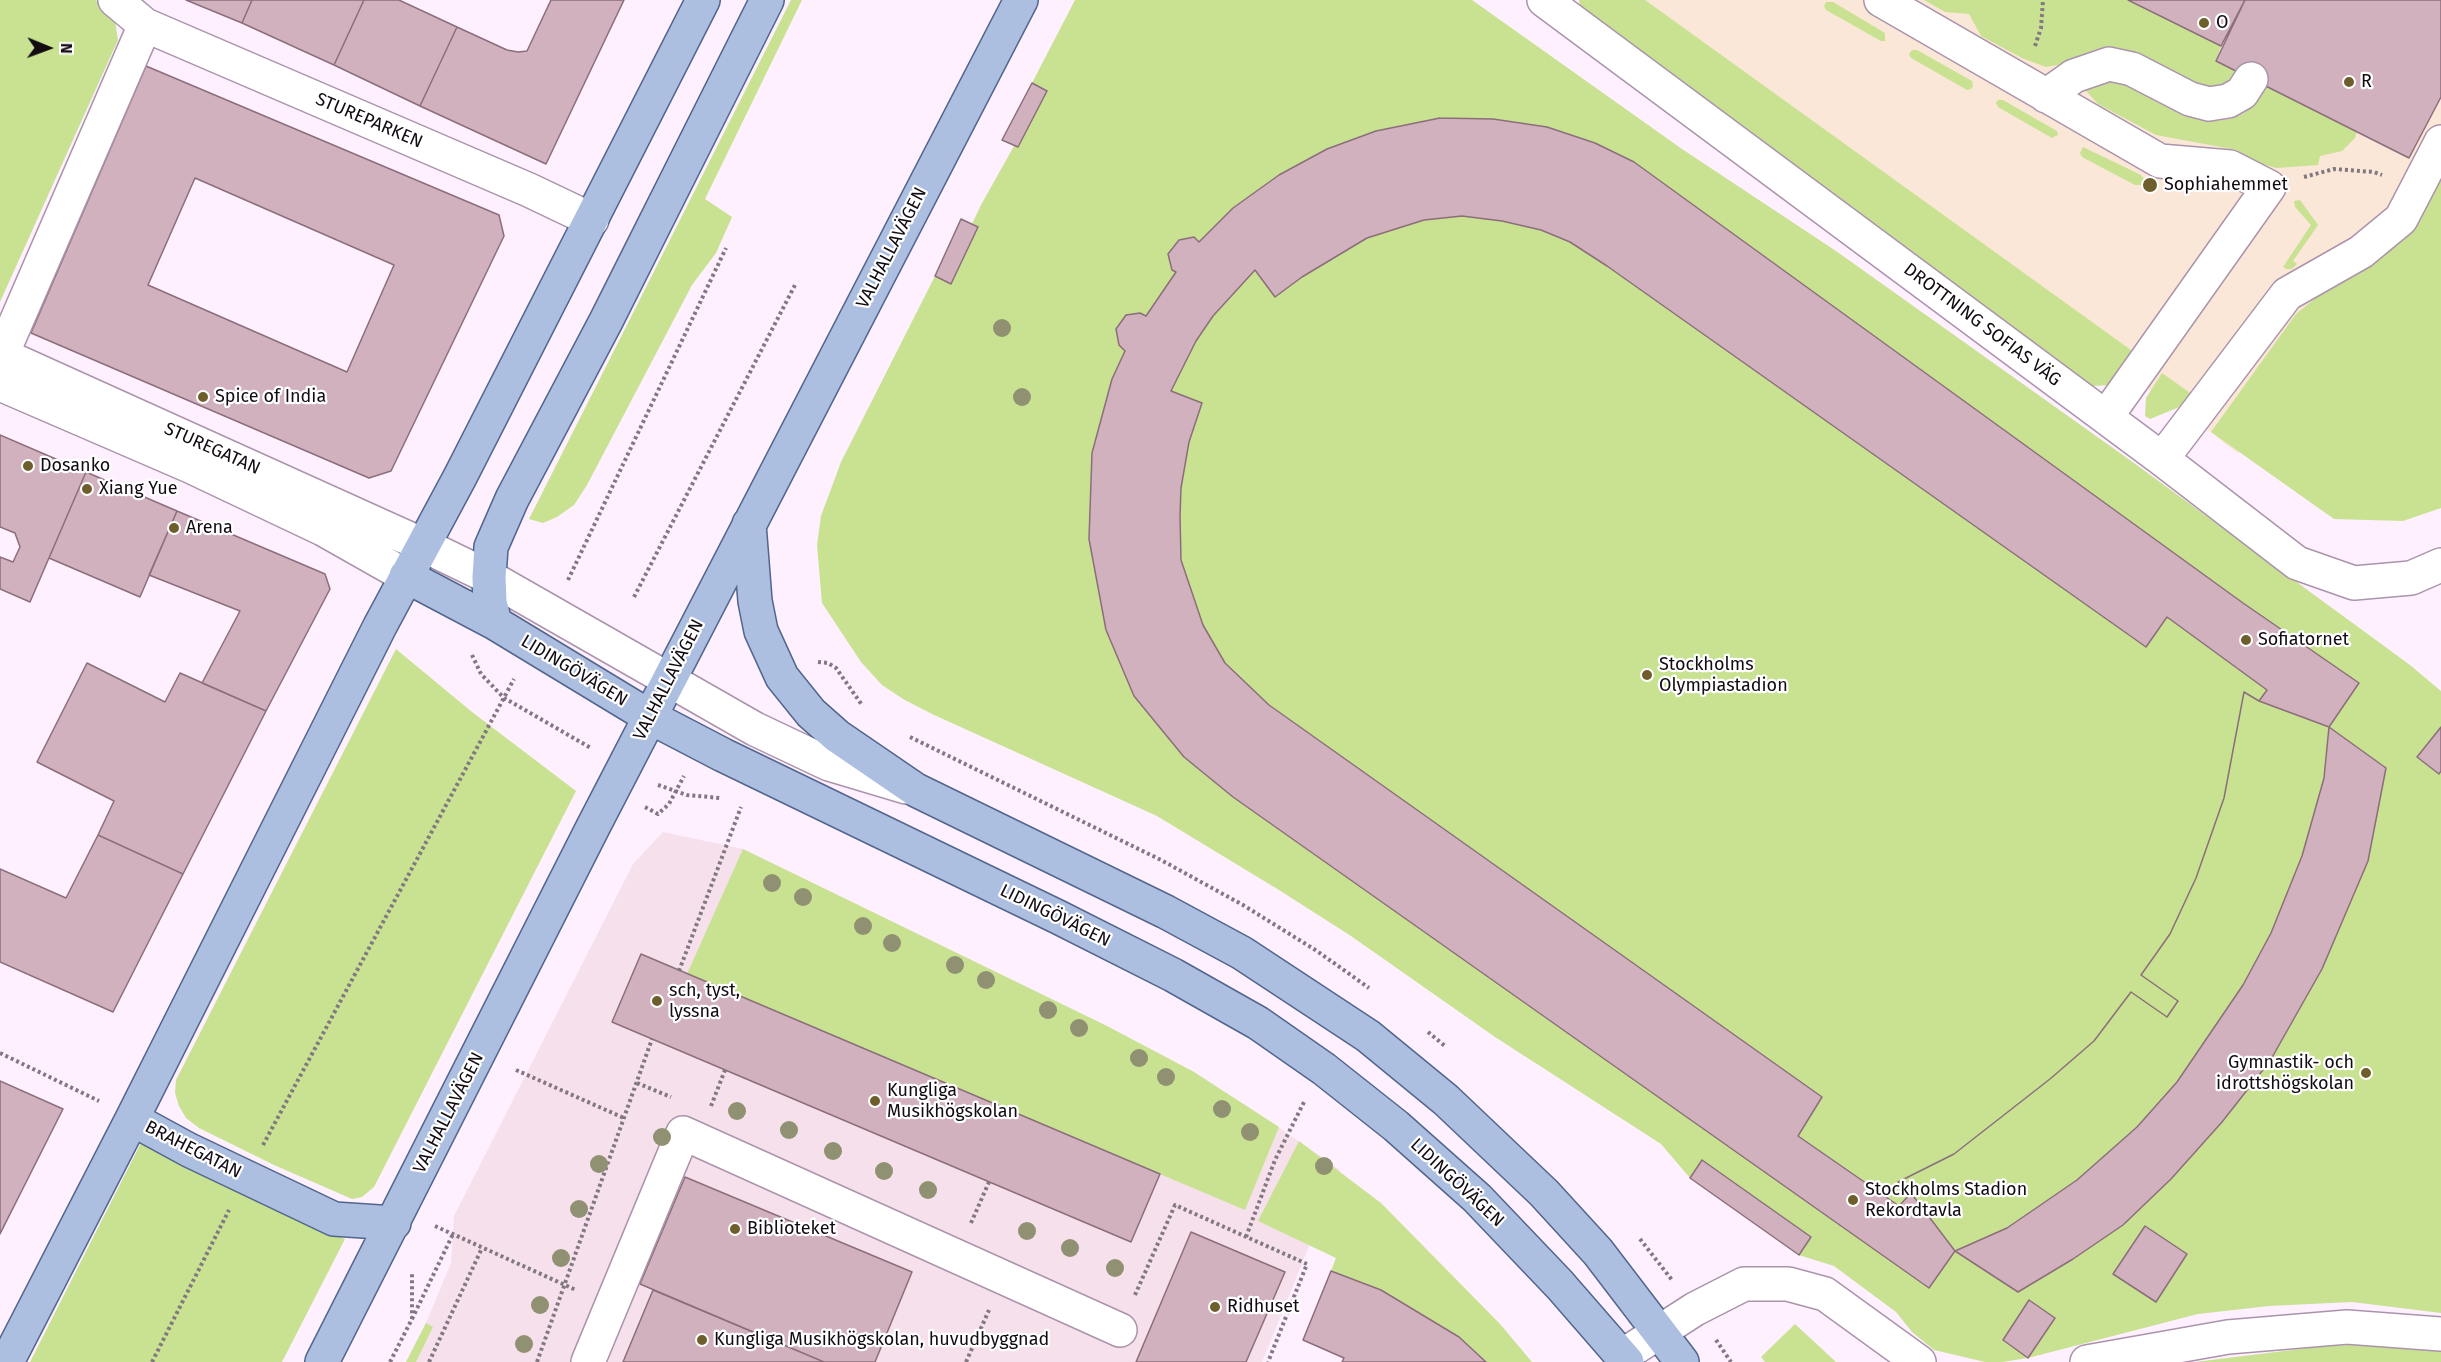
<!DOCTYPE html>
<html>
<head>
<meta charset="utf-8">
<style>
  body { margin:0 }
  #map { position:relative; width:2441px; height:1362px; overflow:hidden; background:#fef0fe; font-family:"Fira Sans",sans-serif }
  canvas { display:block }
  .north { position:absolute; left:18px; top:18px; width:60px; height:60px; -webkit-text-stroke:4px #fff; paint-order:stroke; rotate:91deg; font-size:16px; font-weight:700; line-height:24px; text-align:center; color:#120b12 }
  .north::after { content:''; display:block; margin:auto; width:21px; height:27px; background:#120b12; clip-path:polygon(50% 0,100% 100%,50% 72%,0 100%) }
</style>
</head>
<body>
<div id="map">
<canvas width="2441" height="1362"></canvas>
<div class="north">N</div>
</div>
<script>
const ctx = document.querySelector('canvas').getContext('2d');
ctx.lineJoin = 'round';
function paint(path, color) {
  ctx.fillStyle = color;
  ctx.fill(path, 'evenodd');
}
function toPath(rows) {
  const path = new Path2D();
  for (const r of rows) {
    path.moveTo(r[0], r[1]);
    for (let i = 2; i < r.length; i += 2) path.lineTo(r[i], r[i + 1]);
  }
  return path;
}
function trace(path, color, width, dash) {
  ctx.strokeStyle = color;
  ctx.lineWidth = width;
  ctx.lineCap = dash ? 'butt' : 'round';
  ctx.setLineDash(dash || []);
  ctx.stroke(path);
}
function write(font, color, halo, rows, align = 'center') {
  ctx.font = font + ' "Fira Sans",sans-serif';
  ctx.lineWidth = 4.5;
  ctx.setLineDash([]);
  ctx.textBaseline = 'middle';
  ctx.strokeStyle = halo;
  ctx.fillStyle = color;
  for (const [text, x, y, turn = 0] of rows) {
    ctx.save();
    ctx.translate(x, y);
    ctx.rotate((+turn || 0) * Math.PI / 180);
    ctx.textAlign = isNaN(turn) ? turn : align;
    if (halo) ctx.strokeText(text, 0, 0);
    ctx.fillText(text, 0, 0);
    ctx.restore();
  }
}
paint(toPath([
  [663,832,743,849,1107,1026,1194,1072,1278,1127,1340,1170,1262,1362,406,1362,426,1323,451,1263,454,1216,633,864]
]), '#f6e0ec');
paint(toPath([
  [1599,0,2441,0,2441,369,2237,453,2194,419,2134,380]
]), '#fbe7d8');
paint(toPath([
  [0,0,95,0,113,7,118,40,0,302],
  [791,0,802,0,705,199,732,217,716,253,692,285,587,485,574,505,557,517,543,523,529,519],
  [1075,0,1472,0,1682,149,1836,251,2134,463,2410,665,2441,691,2441,1313,2352,1302,2269,1306,2198,1314,2028,1358,2002,1362,1985,1362,1934,1350,1912,1332,1896,1312,1834,1266,1799,1255,1690,1178,1661,1144,1495,1037,1351,936,1279,890,1157,816,932,714,903,699,882,685,861,662,822,603,817,545,821,516,841,462,935,276,950,283,977,227,972,224,981,205,1014,146,1018,147,1047,91,1032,83],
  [1579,0,1645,0,2142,358,2112,385,2093,386,2081,380,1594,22,1580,6],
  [1924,0,2128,0,2221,46,2216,61,2239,72,2219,87,2202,88,2125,51,2106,48,2091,51,2058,65,2046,67,2024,59,1981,36,1969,14,1945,12],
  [1826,2,1833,2,1885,33,1885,41,1881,41,1826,10,1824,6],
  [1912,50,1917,50,1972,81,1973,86,1971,89,1967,90,1911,58,1909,54],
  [2100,80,2130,82,2204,119,2217,121,2230,119,2243,114,2256,101,2264,85,2357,132,2355,138,2342,151,2320,156,2318,165,2276,168,2253,161,2237,150,2156,135,2098,104,2086,91,2089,86],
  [1998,100,2003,100,2057,131,2058,135,2052,138,1998,107,1996,103],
  [2083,147,2141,175,2144,179,2142,185,2135,185,2082,157,2080,153],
  [2441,177,2441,508,2403,521,2334,519,2211,432,2296,314,2334,283],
  [2300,200,2318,225,2293,261,2297,264,2292,269,2287,269,2283,267,2311,225,2295,207,2294,201],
  [2162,373,2193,395,2177,408,2150,419,2145,416,2146,398],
  [396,649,472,712,576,791,374,1187,362,1197,352,1199,274,1165,199,1128,186,1118,179,1106,175,1093,176,1080],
  [743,849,1107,1026,1194,1072,1279,1127,1245,1210,687,974],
  [1299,1141,1381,1203,1500,1324,1532,1362,1486,1362,1459,1337,1381,1290,1331,1271,1336,1258,1258,1221],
  [141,1143,345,1239,282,1362,30,1362],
  [426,1323,433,1327,416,1362,406,1362],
  [1795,1324,1836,1362,1765,1362,1761,1357],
  [2379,1343,2441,1351,2441,1362,2195,1362,2316,1347]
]), '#c8e291');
const building = toPath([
  [186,0,252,0,242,23,186,0],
  [252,0,364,0,334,65,242,23,252,0],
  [364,0,399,0,457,27,420,106,334,65,364,0],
  [551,0,624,0,546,164,420,106,457,27,507,50,518,52,527,51,551,0],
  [2128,0,2245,0,2221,46,2128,0],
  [2245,0,2441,0,2441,97,2409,158,2216,61,2245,0],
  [146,66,499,215,504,236,391,471,369,478,31,333,146,66],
  [195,178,394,265,347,372,148,285,195,178],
  [1032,83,1047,91,1018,147,1002,140,1032,83],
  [1440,118,1493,119,1547,127,1595,143,1634,162,2243,603,2359,683,2329,727,2386,768,2368,861,2322,969,2270,1061,2222,1122,2171,1179,2123,1225,2073,1259,2018,1292,1955,1251,1929,1288,1233,797,1184,757,1134,696,1106,630,1089,539,1092,453,1112,379,1125,351,1119,345,1116,329,1126,315,1140,313,1146,316,1176,272,1172,270,1168,254,1179,240,1194,237,1199,242,1233,208,1279,175,1327,149,1376,131,1440,118],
  [1462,216,1502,221,1541,230,1570,242,1607,266,2146,647,2167,617,2267,690,2259,701,2244,692,2224,798,2196,878,2170,934,2141,975,2178,1001,2167,1017,2131,992,2094,1041,2050,1079,1954,1154,1898,1182,1911,1193,1899,1206,1798,1136,1822,1097,1269,705,1225,663,1203,625,1181,560,1180,516,1181,488,1189,442,1202,403,1171,391,1196,341,1213,316,1255,270,1275,297,1302,277,1367,238,1424,220,1462,216],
  [961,219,978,227,951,284,935,276,961,219],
  [0,435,86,472,30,602,0,589,0,557,13,562,20,547,15,533,0,527,0,435],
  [86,472,177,511,140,597,49,558,86,472],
  [177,511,325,574,330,589,266,711,202,683,240,611,149,575,177,511],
  [87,663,165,702,180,673,266,711,183,874,98,835,114,801,37,762,87,663],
  [2244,692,2259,701,2329,727,2324,778,2302,856,2271,933,2243,985,2177,1082,2137,1127,2077,1180,2007,1228,1955,1251,1911,1193,1898,1182,1954,1154,2050,1079,2094,1041,2131,992,2167,1017,2178,1001,2141,975,2170,934,2196,878,2224,798,2244,692],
  [2441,727,2441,771,2439,774,2417,757,2441,727],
  [98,835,183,874,113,1012,0,962,0,869,66,898,98,835],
  [641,954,1160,1174,1131,1242,612,1022,641,954],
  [0,1081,63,1109,0,1234,0,1081],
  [1702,1160,1811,1237,1799,1255,1690,1178,1702,1160],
  [685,1177,912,1272,875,1362,824,1362,640,1284,685,1177],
  [2145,1226,2187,1254,2156,1302,2113,1274,2145,1226],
  [1191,1232,1285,1272,1246,1362,1136,1362,1191,1232],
  [1331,1271,1381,1290,1459,1337,1486,1362,1342,1362,1344,1358,1303,1340,1331,1271],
  [653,1290,824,1362,623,1362,653,1290],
  [2029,1300,2055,1318,2028,1358,2003,1340,2029,1300]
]);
paint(building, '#d1b1be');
trace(building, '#8c6e7b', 1.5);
const minor = toPath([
  [115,0,145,25],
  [1544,0,2162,459,2297,563,2354,583,2411,578,2441,565],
  [1881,0,2160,161,2230,167,2269,187,2106,417],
  [2046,96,2074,76,2109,64,2132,69,2190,99,2209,104,2228,101,2242,93,2251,79],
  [0,354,423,545,489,577,755,729,829,764,906,787],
  [0,359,145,25,529,190,592,220],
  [0,384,190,466,323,529,406,576],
  [2162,459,2287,294,2361,252,2401,219,2441,142],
  [1622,1356,1695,1309,1744,1284,1788,1284,1825,1294,1919,1362],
  [588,1362,683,1133,1120,1330],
  [2087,1362,2228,1337,2347,1327,2441,1334]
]);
const major = toPath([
  [749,524,755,601,761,631,782,677,811,713,837,736,916,790,1166,912,1242,953,1368,1036,1446,1100,1544,1193,1598,1252,1682,1362],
  [406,576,495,623,650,717,723,755,1058,917,1173,975,1258,1023,1324,1069,1396,1126,1477,1198,1560,1285,1627,1362],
  [495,623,490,602,489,577,491,547,512,499,606,321,767,0],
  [132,1119,189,1150,334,1219,394,1223],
  [7,1362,132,1119,380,626,460,477,703,0],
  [322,1362,593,827,1021,0]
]);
trace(minor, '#ab94ab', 36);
trace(major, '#52658c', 36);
trace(toPath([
  [2035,46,2041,28,2043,0],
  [2304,177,2334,169,2374,172,2382,175],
  [568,580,726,248],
  [634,597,796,283],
  [472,655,481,674,504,698,591,748],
  [818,662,828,663,836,668,862,705],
  [910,737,1161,860,1243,905,1317,951,1369,988],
  [658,785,687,795,720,798],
  [645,807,658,814,669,804,684,776],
  [679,971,741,807],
  [1428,1032,1445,1046],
  [0,1053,99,1101],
  [516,1070,624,1118],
  [637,1083,671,1097],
  [711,1106,725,1070],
  [263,1145,514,679],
  [971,1223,989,1182],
  [435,1226,576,1290],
  [1246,1237,1275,1160,1305,1100],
  [1640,1239,1672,1280],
  [1135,1295,1175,1205,1307,1264,1268,1362],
  [412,1319,453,1234],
  [1716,1340,1731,1362],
  [152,1362,229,1210],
  [390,1362,412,1319,412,1274],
  [429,1362,482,1248],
  [537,1362,652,1039],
  [966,1362,989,1310]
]), '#827882', 4, [3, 3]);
trace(minor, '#fff', 33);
trace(major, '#acbfe1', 33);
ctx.fillStyle = '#8f9172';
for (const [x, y] of [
  [1002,328],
  [1022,397],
  [772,883],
  [803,897],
  [863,926],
  [892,943],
  [955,965],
  [986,980],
  [1048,1010],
  [1079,1028],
  [1139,1058],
  [1166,1077],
  [1222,1109],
  [737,1111],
  [789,1130],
  [1250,1132],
  [662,1137],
  [833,1151],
  [599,1164],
  [1324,1166],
  [884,1171],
  [928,1190],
  [579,1209],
  [1027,1231],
  [1070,1248],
  [561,1258],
  [1115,1268],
  [540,1305],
  [524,1344]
]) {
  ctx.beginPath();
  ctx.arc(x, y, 9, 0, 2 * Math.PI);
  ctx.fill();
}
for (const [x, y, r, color] of [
  [2204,23,6,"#6d5e2b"],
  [2349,82,6,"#6d5e2b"],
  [2150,185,8,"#6d5e2b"],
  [203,397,6,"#6d5e2b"],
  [28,466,6,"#6d5e2b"],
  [87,489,6,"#6d5e2b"],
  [174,528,6,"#6d5e2b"],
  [2246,640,6,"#6d5e2b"],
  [1647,675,6,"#6d5e2b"],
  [657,1001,6,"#6d5e2b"],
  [2366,1073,6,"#6d5e2b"],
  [875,1101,6,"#6d5e2b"],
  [1853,1200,6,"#6d5e2b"],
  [735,1229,6,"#6d5e2b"],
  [1215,1307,6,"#6d5e2b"],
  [702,1340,6,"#6d5e2b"]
]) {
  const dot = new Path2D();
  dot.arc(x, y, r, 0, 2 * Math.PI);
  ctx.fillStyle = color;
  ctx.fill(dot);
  trace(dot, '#fff', 2);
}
write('18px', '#120b12', '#fff', [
  ["O",2216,23],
  ["R",2361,82],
  ["Sophiahemmet",2164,185],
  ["Spice of India",215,397],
  ["Dosanko",40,466],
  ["Xiang Yue",99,489],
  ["Arena",186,528],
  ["Sofiatornet",2258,640],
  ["Stockholms",1659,665],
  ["Olympiastadion",1659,686],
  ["sch, tyst,",669,991],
  ["lyssna",669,1012],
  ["Gymnastik- och",2354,1063,"right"],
  ["idrottshögskolan",2354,1084,"right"],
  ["Kungliga",887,1091],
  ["Musikhögskolan",887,1112],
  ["Stockholms Stadion",1865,1190],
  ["Rekordtavla",1865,1211],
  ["Biblioteket",747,1229],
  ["Ridhuset",1227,1307],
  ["Kungliga Musikhögskolan, huvudbyggnad",714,1340]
], 'left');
write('18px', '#120b12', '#fff', [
  ["STUREPARKEN",369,121,23],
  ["VALHALLAVÄGEN",892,248,-63],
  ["DROTTNING SOFIAS VÄG",1982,325,37],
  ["STUREGATAN",212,449,24],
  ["LIDINGÖVÄGEN",574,671,31],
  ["VALHALLAVÄGEN",669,680,-63],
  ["LIDINGÖVÄGEN",1055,916,26],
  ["VALHALLAVÄGEN",449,1113,-63],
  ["BRAHEGATAN",193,1150,27],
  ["LIDINGÖVÄGEN",1457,1183,43]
]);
</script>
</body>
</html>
